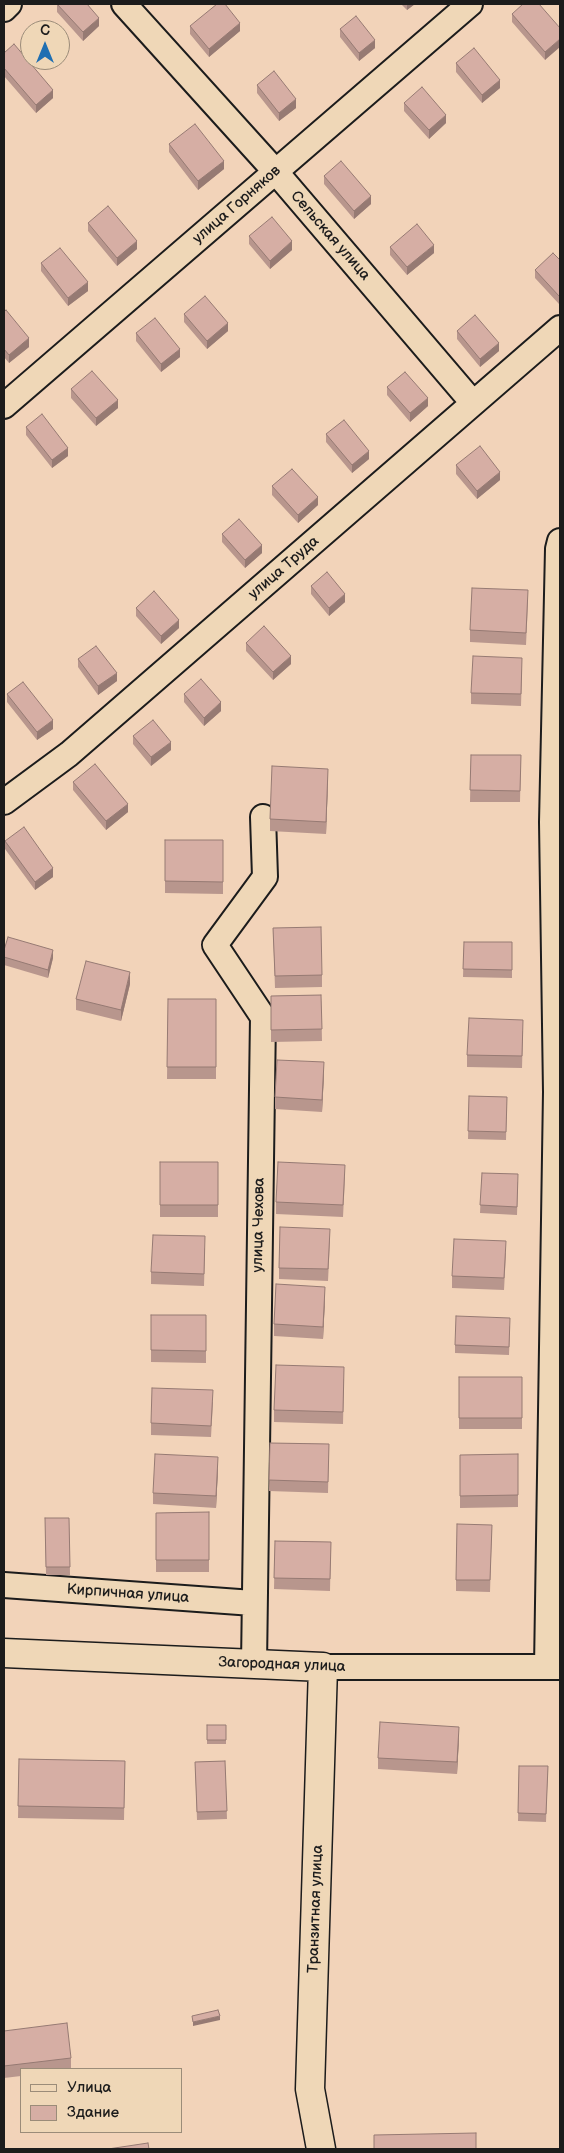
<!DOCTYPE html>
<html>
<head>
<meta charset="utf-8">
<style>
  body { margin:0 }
  #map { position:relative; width:564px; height:2153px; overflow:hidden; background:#f2d3b9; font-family:"Balsamiq Sans",sans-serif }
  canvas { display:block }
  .frame { position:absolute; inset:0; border:5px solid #1c1c1c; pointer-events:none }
  .legend { position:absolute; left:20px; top:2068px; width:162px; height:65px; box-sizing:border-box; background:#efd7b7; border:1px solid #9b8c79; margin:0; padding:6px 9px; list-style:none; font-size:15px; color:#1c1c1c }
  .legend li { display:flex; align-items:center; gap:10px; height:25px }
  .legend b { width:25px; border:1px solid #9b8c79 }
  .north { position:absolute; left:20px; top:20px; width:50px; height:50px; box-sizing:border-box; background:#efd7b7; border:1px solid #9b8c79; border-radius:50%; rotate:0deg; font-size:14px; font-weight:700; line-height:20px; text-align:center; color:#1c1c1c }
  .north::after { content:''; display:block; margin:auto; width:18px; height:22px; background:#1f6fb2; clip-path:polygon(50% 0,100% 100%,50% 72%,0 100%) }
</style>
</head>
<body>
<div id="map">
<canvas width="564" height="2153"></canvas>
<div class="frame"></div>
<ul class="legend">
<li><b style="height:6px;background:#efd7b7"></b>Улица</li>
<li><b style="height:14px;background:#d6aea4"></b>Здание</li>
</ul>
<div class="north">С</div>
</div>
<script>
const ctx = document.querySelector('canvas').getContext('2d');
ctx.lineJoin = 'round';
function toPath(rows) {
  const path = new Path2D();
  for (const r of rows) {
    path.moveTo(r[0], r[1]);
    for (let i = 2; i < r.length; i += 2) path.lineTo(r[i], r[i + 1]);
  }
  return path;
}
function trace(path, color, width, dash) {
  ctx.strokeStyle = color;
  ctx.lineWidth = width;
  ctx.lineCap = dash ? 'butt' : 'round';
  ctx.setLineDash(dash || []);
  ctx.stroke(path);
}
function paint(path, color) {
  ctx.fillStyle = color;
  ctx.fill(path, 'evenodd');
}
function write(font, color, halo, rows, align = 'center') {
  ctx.font = font + ' "Balsamiq Sans",sans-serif';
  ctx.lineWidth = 4;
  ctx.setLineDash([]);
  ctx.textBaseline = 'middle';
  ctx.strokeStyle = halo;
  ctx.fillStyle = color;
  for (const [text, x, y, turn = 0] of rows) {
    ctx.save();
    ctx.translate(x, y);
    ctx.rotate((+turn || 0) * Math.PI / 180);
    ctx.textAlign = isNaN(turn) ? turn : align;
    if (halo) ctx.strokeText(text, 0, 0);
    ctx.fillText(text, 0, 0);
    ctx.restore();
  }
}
const minor = toPath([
  [124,4,275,171,473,403],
  [4,9,9,4],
  [4,406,470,4],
  [4,802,69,754,560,328],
  [4,1585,253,1603],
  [254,1664,263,1017,215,945,265,877,263,817],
  [323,1667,560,1667],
  [547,1667,556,1092,552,822,558,549,560,541]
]);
const major = toPath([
  [4,1653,323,1667,310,2089,321,2149]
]);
trace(minor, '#1c1c1c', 28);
trace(major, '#1c1c1c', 31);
trace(minor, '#efd7b7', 24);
trace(major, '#efd7b7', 28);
paint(toPath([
  [57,4,99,26,83,41,57,12],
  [401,4,415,4,407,10],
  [512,14,560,28,545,60,512,22],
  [190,26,240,31,209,57,190,34],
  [340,29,375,48,359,61,340,37],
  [4,53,53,98,36,113,4,76],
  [456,63,500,88,482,103,456,72],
  [257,85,296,108,279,121,257,93],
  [404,103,446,123,429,139,404,111],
  [169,144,224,169,198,190,169,152],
  [324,176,371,204,354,219,324,184],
  [88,223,137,249,117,266,88,231],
  [249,236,292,250,270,269,249,244],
  [390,247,434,253,407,275,390,255],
  [560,260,560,303,559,304,535,278,535,270],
  [41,263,88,291,68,306,41,271],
  [4,312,29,347,9,363,4,357],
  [184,314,228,331,207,349,184,322],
  [457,331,499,351,480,367,457,339],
  [136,333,180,357,161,372,136,341],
  [387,387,428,406,410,422,387,395],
  [71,389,118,408,96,426,71,398],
  [26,427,68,456,52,468,26,435],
  [326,434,369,459,352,473,326,442],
  [456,465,500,480,477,499,456,474],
  [272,486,318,505,298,523,272,495],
  [222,534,262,553,245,568,222,542],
  [311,586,345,602,329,616,311,594],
  [528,602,526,645,470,642,470,630],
  [136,608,179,628,161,644,136,616],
  [246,643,291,664,273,680,246,651],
  [78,659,117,681,98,695,78,667],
  [522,670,521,706,471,704,471,693],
  [7,694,53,729,37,740,7,702],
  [184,694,221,711,204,726,184,702],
  [133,736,171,750,151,766,133,744],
  [471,755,521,755,520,802,470,802],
  [328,781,326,834,270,831,270,819],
  [73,782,128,812,106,830,73,790],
  [165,840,223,840,223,894,165,893],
  [5,841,53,877,35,890,5,849],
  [273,928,322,975,322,987,275,988],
  [464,942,512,942,512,978,463,977],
  [4,957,53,958,48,978,4,965],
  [130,984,121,1021,76,1010,76,999],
  [321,995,322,1041,271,1042,271,996],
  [168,999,216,999,216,1079,167,1079],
  [523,1031,522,1068,467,1067,467,1055],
  [324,1074,322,1112,275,1109,275,1097],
  [469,1096,507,1097,506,1140,468,1139],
  [160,1162,218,1162,218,1217,160,1217],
  [482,1173,518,1182,517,1215,480,1213],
  [345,1177,343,1217,276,1214,276,1202],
  [330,1240,328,1281,279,1279,279,1268],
  [205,1248,204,1286,151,1284,151,1272],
  [506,1253,504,1290,452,1288,452,1276],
  [325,1299,323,1339,274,1336,274,1324],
  [206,1315,206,1363,151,1362,151,1350],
  [510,1326,509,1355,455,1353,455,1345],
  [459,1377,522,1377,522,1429,459,1429],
  [344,1379,343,1424,274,1422,274,1410],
  [213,1402,211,1437,151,1435,151,1423],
  [270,1443,329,1444,328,1493,269,1491],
  [460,1455,518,1495,518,1507,460,1508],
  [218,1469,216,1508,153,1504,153,1493],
  [209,1512,209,1572,156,1572,156,1513],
  [45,1518,69,1518,70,1575,46,1575],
  [492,1525,490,1592,456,1591,456,1580],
  [275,1541,331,1542,330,1591,274,1589],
  [207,1725,226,1725,226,1744,207,1744],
  [459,1738,457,1774,378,1769,378,1758],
  [19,1759,125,1761,124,1820,18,1818],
  [225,1761,227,1819,197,1820,195,1762],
  [519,1766,548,1766,546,1822,518,1821],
  [4,2031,71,2058,71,2069,21,2069,21,2076,4,2078]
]), '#b8968d');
paint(toPath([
  [407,4,415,4,407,10],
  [99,18,99,26,83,41,83,32],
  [240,23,240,31,209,57,209,49],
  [560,39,560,47,545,60,545,52],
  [375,40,375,48,359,61,359,53],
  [500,80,500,88,482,103,482,95],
  [53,90,53,98,36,113,36,105],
  [296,99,296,108,279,121,279,113],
  [446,115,446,123,429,139,429,130],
  [224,161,224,169,198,190,198,181],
  [371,196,371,204,354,219,354,211],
  [137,241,137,249,117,266,117,258],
  [292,241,292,250,270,269,270,261],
  [434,245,434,253,407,275,407,267],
  [88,282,88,291,68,306,68,298],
  [228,323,228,331,207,349,207,341],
  [29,338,29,347,9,363,9,355],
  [499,343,499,351,480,367,480,359],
  [180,349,180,357,161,372,161,364],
  [428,398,428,406,410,422,410,413],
  [118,400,118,408,96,426,96,418],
  [68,448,68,456,52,468,52,460],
  [369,451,369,459,352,473,352,465],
  [500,472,500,480,477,499,477,491],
  [5,482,5,490,4,492,4,483],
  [318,497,318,505,298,523,298,515],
  [262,545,262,553,245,568,245,560],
  [345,594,345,602,329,616,329,608],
  [179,620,179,628,161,644,161,636],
  [291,656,291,664,273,680,273,672],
  [117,673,117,681,98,695,98,686],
  [221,702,221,711,204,726,204,718],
  [53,720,53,729,37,740,37,732],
  [171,742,171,750,151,766,151,757],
  [328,769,328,781,326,834,326,822],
  [128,804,128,812,106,830,106,821],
  [53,868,53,877,35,890,35,882],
  [53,950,53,958,48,978,48,970],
  [130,972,130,984,121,1021,121,1010],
  [324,1062,324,1074,322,1112,322,1100],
  [325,1287,325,1299,323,1339,323,1327],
  [218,1457,218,1469,216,1508,216,1496],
  [459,1727,459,1738,457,1774,457,1762],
  [220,2016,220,2020,193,2026,193,2022]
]), '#967a73');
const building = toPath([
  [57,4,87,4,99,18,83,32,57,4],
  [217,4,225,4,240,23,209,49,190,26,217,4],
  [523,4,539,4,560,28,560,39,545,52,512,14,523,4],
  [356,16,375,40,359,53,340,29,356,16],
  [14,44,53,90,36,105,4,68,4,53,14,44],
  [474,48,500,80,482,95,456,63,474,48],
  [274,71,296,99,279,113,257,85,274,71],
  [422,87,446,115,429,130,404,103,422,87],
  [195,124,224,161,198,181,169,144,195,124],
  [341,161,371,196,354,211,324,176,341,161],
  [108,206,137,241,117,258,88,223,108,206],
  [272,217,292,241,270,261,249,236,272,217],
  [417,224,434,245,407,267,390,247,417,224],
  [60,248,88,282,68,298,41,263,60,248],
  [553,253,560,260,560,295,559,296,535,270,553,253],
  [205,296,228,323,207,341,184,314,205,296],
  [6,310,29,338,9,355,4,349,4,312,6,310],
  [475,315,499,343,480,359,457,331,475,315],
  [155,318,180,349,161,364,136,333,155,318],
  [92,371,118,400,96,418,71,389,92,371],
  [405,372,428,398,410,413,387,387,405,372],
  [42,414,68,448,52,460,26,427,42,414],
  [344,420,369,451,352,465,326,434,344,420],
  [480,446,500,472,477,491,456,465,480,446],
  [292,469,318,497,298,515,272,486,292,469],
  [239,519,262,545,245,560,222,534,239,519],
  [327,572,345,594,329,608,311,586,327,572],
  [472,588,528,590,526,633,470,630,472,588],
  [154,591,179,620,161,636,136,608,154,591],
  [264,626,291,656,273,672,246,643,264,626],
  [96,646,117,673,98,686,78,659,96,646],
  [473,656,522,658,521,694,471,693,473,656],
  [201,679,221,702,204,718,184,694,201,679],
  [23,682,53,720,37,732,7,694,23,682],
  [153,720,171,742,151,757,133,736,153,720],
  [471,755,521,755,520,791,470,790,471,755],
  [95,764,128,804,106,821,73,782,95,764],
  [272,766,328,769,326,822,270,819,272,766],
  [24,827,53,868,35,882,5,841,24,827],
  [165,840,223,840,223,882,165,881,165,840],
  [321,927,322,975,275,976,273,928,321,927],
  [8,937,53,950,48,970,4,957,4,950,8,937],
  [464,942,512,942,512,970,463,969,464,942],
  [86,961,130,972,121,1010,76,999,86,961],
  [321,995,322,1029,271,1030,271,996,321,995],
  [168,999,216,999,216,1067,167,1067,168,999],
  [469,1018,523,1020,522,1056,467,1055,469,1018],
  [277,1060,324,1062,322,1100,275,1097,277,1060],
  [469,1096,507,1097,506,1132,468,1131,469,1096],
  [160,1162,218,1162,218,1205,160,1205,160,1162],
  [278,1162,345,1165,343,1205,276,1202,278,1162],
  [482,1173,518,1174,517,1207,480,1205,482,1173],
  [280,1227,330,1229,328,1269,279,1268,280,1227],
  [153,1235,205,1236,204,1274,151,1272,153,1235],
  [454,1239,506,1241,504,1278,452,1276,454,1239],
  [276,1284,325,1287,323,1327,274,1324,276,1284],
  [151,1315,206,1315,206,1351,151,1350,151,1315],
  [456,1316,510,1318,509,1347,455,1345,456,1316],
  [276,1365,344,1367,343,1412,274,1410,276,1365],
  [459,1377,522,1377,522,1418,459,1418,459,1377],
  [152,1388,213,1390,211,1426,151,1423,152,1388],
  [270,1443,329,1444,328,1482,269,1480,270,1443],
  [155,1454,218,1457,216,1496,153,1493,155,1454],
  [518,1454,518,1495,460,1496,460,1455,518,1454],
  [209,1512,209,1560,156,1560,156,1513,209,1512],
  [45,1518,69,1518,70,1567,46,1567,45,1518],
  [457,1524,492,1525,490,1580,456,1580,457,1524],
  [275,1541,331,1542,330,1579,274,1578,275,1541],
  [380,1722,459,1727,457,1762,378,1758,380,1722],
  [207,1725,226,1725,226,1740,207,1740,207,1725],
  [19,1759,125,1761,124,1808,18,1806,19,1759],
  [225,1761,227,1811,197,1812,195,1762,225,1761],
  [519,1766,548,1766,546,1814,518,1813,519,1766],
  [218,2010,220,2016,193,2022,192,2016,218,2010],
  [67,2023,71,2058,4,2066,4,2031,67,2023],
  [476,2133,476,2149,374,2149,374,2135,476,2133],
  [148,2143,149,2149,108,2149,148,2143]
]);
paint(building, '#d6aea4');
trace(building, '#967a73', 1);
write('15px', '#1c1c1c', '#efd7b7', [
  ["улица Горняков",237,205,-41],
  ["Сельская улица",330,236,49],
  ["улица Труда",284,568,-41],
  ["улица Чехова",259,1225,-89],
  ["Кирпичная улица",128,1594,4],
  ["Загородная улица",282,1665,2],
  ["Транзитная улица",316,1909,-88]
]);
</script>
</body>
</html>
